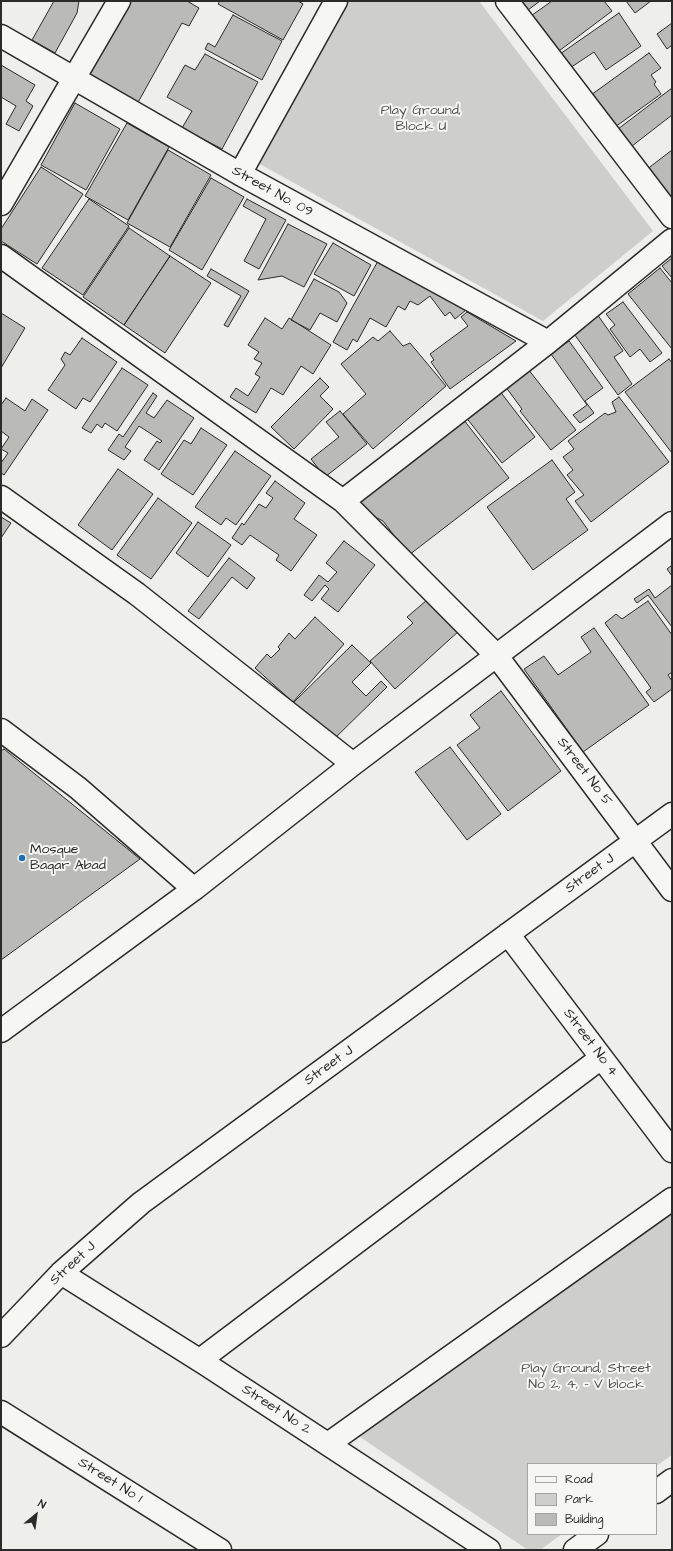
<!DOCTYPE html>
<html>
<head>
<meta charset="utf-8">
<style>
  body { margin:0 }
  #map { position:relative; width:673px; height:1551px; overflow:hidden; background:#eeeeea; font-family:"Architects Daughter",sans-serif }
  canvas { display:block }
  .frame { position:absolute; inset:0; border:2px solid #2b2b2b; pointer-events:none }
  .legend { position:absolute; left:527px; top:1463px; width:130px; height:72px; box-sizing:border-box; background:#f6f6f2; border:1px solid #a5a5a2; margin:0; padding:5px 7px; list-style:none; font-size:12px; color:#2b2b2b }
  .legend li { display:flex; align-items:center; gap:8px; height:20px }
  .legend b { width:20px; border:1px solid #a5a5a2 }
  .north { position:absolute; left:16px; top:1495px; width:40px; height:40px; -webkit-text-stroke:3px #f6f6f2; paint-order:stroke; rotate:29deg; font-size:11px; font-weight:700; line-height:16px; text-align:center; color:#2b2b2b }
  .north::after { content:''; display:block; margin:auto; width:14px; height:18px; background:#2b2b2b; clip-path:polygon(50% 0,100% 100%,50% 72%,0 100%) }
</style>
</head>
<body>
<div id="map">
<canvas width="673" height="1551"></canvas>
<div class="frame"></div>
<ul class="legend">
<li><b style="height:5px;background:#f6f6f2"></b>Road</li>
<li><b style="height:11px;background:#cececa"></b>Park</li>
<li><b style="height:11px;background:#babab7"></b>Building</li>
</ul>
<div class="north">N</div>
</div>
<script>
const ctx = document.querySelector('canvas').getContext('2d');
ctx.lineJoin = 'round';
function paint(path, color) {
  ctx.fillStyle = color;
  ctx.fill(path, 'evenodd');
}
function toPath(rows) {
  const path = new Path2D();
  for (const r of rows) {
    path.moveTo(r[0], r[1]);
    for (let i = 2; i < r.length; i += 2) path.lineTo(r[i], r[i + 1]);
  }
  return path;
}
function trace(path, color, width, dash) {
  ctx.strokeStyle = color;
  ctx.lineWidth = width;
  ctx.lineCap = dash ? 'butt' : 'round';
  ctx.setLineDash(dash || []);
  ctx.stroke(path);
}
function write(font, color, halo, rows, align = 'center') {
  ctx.font = font + ' "Architects Daughter",sans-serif';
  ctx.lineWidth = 4;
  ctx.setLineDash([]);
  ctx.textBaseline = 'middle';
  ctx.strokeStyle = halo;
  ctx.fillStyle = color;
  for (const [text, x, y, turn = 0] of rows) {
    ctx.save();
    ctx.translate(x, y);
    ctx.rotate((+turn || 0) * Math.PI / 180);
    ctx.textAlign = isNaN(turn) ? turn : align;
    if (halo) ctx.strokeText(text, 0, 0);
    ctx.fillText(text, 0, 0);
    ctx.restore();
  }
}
paint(toPath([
  [349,1,479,1,653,231,543,321,258,163],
  [672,1209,672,1455,656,1466,656,1464,528,1464,528,1534,562,1534,540,1550,528,1550,357,1435]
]), '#cececa');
const building = toPath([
  [54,1,79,1,77,13,55,53,32,40,54,1],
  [126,1,187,1,199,8,189,26,182,23,136,106,84,77,126,1],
  [220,1,298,1,303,4,283,40,218,4,220,1],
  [521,1,540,1,528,10,521,1],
  [552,1,604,1,612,11,555,54,528,18,552,1],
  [626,1,651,1,635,13,626,1],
  [619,13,641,46,606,70,594,52,570,68,560,54,619,13],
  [233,15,282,41,262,80,205,49,208,43,215,47,233,15],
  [672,23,672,45,667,49,657,34,672,23],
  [649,53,661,68,651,75,656,82,654,84,661,94,615,127,591,95,649,53],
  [205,54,258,82,222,149,182,128,192,111,167,97,185,65,195,70,205,54],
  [1,65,35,85,26,101,33,106,19,131,6,124,16,106,1,97,1,65],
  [672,88,672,115,632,146,618,129,672,88],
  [75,103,120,129,86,190,41,165,75,103],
  [127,123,169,147,128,220,85,196,127,123],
  [168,150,211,175,170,247,127,223,168,150],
  [672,150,672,204,646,170,672,150],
  [41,167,83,194,37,264,1,241,1,229,41,167],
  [211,178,244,197,202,270,169,250,211,178],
  [89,199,129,226,83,295,42,268,89,199],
  [247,199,286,220,259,269,244,261,266,219,243,206,247,199],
  [288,224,327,244,304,287,282,276,258,280,288,224],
  [129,228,170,256,124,325,83,297,129,228],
  [333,243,371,265,354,296,314,274,333,243],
  [170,256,211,283,165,353,124,325,170,256],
  [672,258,672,278,662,266,672,258],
  [378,261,466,310,455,319,450,312,445,316,430,296,418,305,410,301,405,310,398,306,386,327,370,318,357,342,353,339,347,350,333,342,378,261],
  [660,268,672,283,672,349,628,294,660,268],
  [211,269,249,291,228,327,224,325,241,296,207,276,211,269],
  [314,279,339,292,347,303,337,322,320,313,310,330,291,320,314,279],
  [623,302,662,353,650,362,640,349,630,357,610,329,615,325,606,314,623,302],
  [467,312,516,341,450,389,431,362,434,360,430,354,468,326,461,317,467,312],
  [1,313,25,328,1,368,1,313],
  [597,314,623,351,614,357,632,384,618,395,572,331,597,314],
  [265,318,282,329,289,318,331,345,313,374,301,366,283,395,271,388,256,413,230,397,236,388,248,396,260,377,255,374,262,363,254,359,259,352,248,345,265,318],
  [390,331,403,346,410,343,446,386,373,449,343,414,366,394,341,364,373,337,378,341,390,331],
  [82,338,117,362,90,402,83,398,76,409,48,390,65,365,61,359,65,352,70,355,82,338],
  [569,341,603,388,585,401,594,413,580,423,573,415,587,405,551,354,569,341],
  [669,359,672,363,672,453,625,392,669,359],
  [122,368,148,385,117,431,105,423,102,428,97,424,91,433,82,428,122,368],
  [528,369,576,430,551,450,520,411,522,409,505,386,528,369],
  [320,378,329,387,320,396,333,409,294,449,271,427,320,378],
  [499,390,535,437,502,463,465,416,499,390],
  [153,393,157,396,146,413,154,418,167,400,194,418,159,470,144,460,157,441,160,443,162,441,139,426,125,447,131,451,124,460,108,450,119,434,123,437,153,393],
  [619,397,669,462,591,522,575,501,584,495,567,475,573,470,563,457,574,449,568,441,605,413,608,415,616,412,612,402,619,397],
  [6,398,25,411,32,399,48,410,4,475,1,473,1,463,8,453,1,449,9,437,1,431,1,405,6,398],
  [340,411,367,444,325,477,311,459,339,437,326,422,340,411],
  [460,415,509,478,409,555,383,521,365,512,353,497,460,415],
  [201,428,227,445,193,495,161,474,184,440,191,444,201,428],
  [235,451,271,476,236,525,226,518,221,525,195,507,235,451],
  [552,460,575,492,566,499,588,530,533,570,487,507,552,460],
  [118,469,153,494,112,550,78,525,118,469],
  [275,481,305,503,294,519,317,535,291,571,276,560,279,555,250,535,242,545,232,538,242,523,244,525,259,504,266,508,273,498,266,493,275,481],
  [158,498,192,523,151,579,117,555,158,498],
  [1,517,11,523,1,538,1,517],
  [198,522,231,545,208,577,176,553,198,522],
  [344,541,375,565,338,612,321,599,329,589,325,585,312,601,304,595,319,575,328,582,337,572,326,563,344,541],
  [229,558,255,578,247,589,232,577,199,619,188,611,229,558],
  [672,565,672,576,667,569,672,565],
  [672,585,672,627,648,595,637,603,634,599,649,589,655,598,672,585],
  [433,595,460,630,395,689,370,661,413,623,407,617,433,595],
  [648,601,672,635,672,672,668,675,672,681,672,689,654,702,646,692,651,688,605,623,616,614,622,619,648,601],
  [315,617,344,644,293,702,255,668,267,654,271,658,280,649,278,647,289,633,295,639,315,617],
  [594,628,649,705,583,752,524,669,544,656,558,675,591,652,581,637,594,628],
  [352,645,371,663,352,682,366,696,381,681,387,687,330,743,292,704,352,645],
  [501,691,561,771,508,811,457,745,480,728,470,715,501,691],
  [450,747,501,814,467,840,415,772,450,747],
  [4,749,140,859,1,960,1,751,4,749]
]);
paint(building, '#babab7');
trace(building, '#2b2b2b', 1);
const minor = toPath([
  [507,1,672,217],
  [1,36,240,174,548,342],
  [240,174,336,1],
  [1,204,119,1],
  [1,256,343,501,496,655,672,890],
  [1,497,137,594,353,764],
  [343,501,548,342,672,240],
  [1,730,78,788,194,889],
  [508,934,672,1151],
  [1,1031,194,889,353,764,672,523],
  [61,1273,207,1365,489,1550],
  [1,1336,61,1273,141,1203,672,814],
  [200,1360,601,1058],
  [1,1412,220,1550],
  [328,1444,672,1199],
  [656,1492,672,1480],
  [575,1550,597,1534]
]);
trace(minor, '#2b2b2b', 25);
trace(minor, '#f6f6f2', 22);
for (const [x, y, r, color] of [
  [22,858,4,"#1f6fb2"]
]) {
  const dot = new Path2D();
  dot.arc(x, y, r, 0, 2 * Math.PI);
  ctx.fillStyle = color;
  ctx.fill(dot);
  trace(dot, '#f6f6f2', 1.5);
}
write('14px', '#545453', '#f6f6f2', [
  ["Play Ground,",421,111],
  ["Block U",421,127],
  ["Play Ground, Street",586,1369],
  ["No 2, 4, - V block",586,1385]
]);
write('14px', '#2b2b2b', '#f6f6f2', [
  ["Street No. 09",272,192,29],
  ["Street No 5",584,772,53],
  ["Street J",590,874,-36],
  ["Street No 4",590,1043,53],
  ["Street J",329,1066,-36],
  ["Street J",73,1264,-43],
  ["Street No 2",276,1410,33],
  ["Street No 1",110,1481,32]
]);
write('14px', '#2b2b2b', '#f6f6f2', [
  ["Mosque",30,850],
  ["Baqar Abad",30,866]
], 'left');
</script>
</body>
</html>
